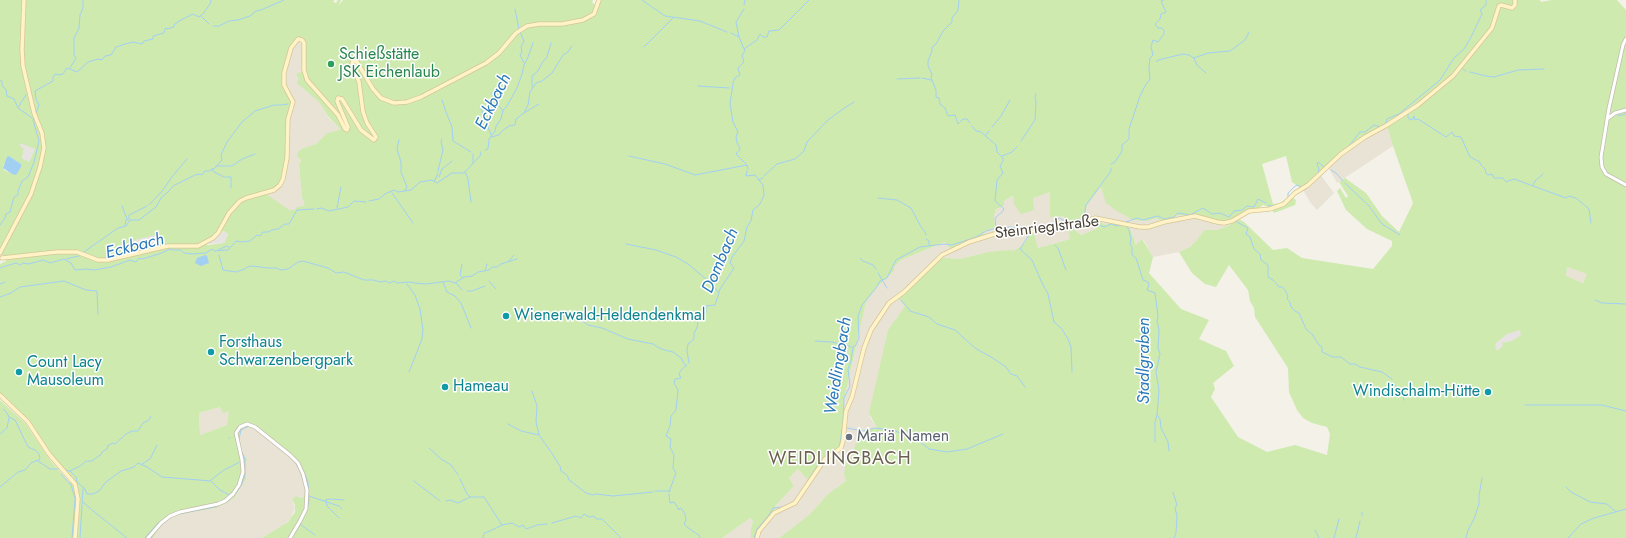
<!DOCTYPE html>
<html>
<head>
<meta charset="utf-8">
<style>
  body { margin:0 }
  canvas { display:block; background:#f4f1e8 }
</style>
</head>
<body>
<canvas width="1626" height="538"></canvas>
<script>
const ctx = document.querySelector('canvas').getContext('2d');
ctx.lineJoin = 'round';
function paint(path, color) {
  ctx.fillStyle = color;
  ctx.fill(path, 'evenodd');
}
function toPath(rows) {
  const path = new Path2D();
  for (const r of rows) {
    path.moveTo(r[0], r[1]);
    for (let i = 2; i < r.length; i += 2) path.lineTo(r[i], r[i + 1]);
  }
  return path;
}
function trace(path, color, width, dash) {
  ctx.strokeStyle = color;
  ctx.lineWidth = width;
  ctx.lineCap = dash ? 'butt' : 'round';
  ctx.setLineDash(dash || []);
  ctx.stroke(path);
}
function write(font, color, halo, rows, align = 'center') {
  ctx.font = font + ' Jost,sans-serif';
  ctx.lineWidth = 3;
  ctx.setLineDash([]);
  ctx.textBaseline = 'middle';
  ctx.strokeStyle = halo;
  ctx.fillStyle = color;
  for (const [text, x, y, turn = 0] of rows) {
    ctx.save();
    ctx.translate(x, y);
    ctx.rotate((+turn || 0) * Math.PI / 180);
    ctx.textAlign = isNaN(turn) ? turn : align;
    if (halo) ctx.strokeText(text, 0, 0);
    ctx.fillText(text, 0, 0);
    ctx.restore();
  }
}
paint(toPath([
  [299,40,302,44,301,60,303,72,298,83,320,103,327,116,340,129,336,131,327,133,316,144,301,149,301,160,299,165,302,198,306,203,303,206,295,210,289,211,264,193,285,178,286,173,290,117,294,108,286,86,285,73,291,49],
  [1387,126,1393,146,1337,183,1328,167,1368,136],
  [1320,174,1334,193,1317,210,1310,202,1303,190],
  [1101,187,1148,221,1156,218,1160,219,1177,215,1196,217,1229,223,1230,225,1217,230,1204,230,1197,240,1190,247,1179,252,1153,257,1143,239,1136,245,1129,226,1107,225,1095,220,1096,229,1081,235,1072,228,1068,228,1070,239,1049,245,1038,248,1034,233,1028,233,1028,238,1023,245,1013,251,988,252,960,259,936,257,900,294,905,306,903,310,895,319,870,417,877,428,864,430,851,458,845,476,846,481,828,494,809,515,779,538,754,538,775,506,794,486,789,478,798,469,809,480,845,411,843,404,866,302,878,286,894,271,894,267,901,260,946,242,950,247,984,235,983,232,995,227,994,216,996,209,1004,206,1004,201,1014,196,1033,198,1050,192,1064,216,1084,216,1087,205],
  [1567,267,1587,274,1583,283,1565,276],
  [220,407,230,411,227,425,200,435,199,413],
  [245,427,251,427,261,434,291,458,301,472,305,489,304,497,292,500,295,508,291,518,284,525,262,538,153,538,162,524,172,517,191,512,216,508,235,497,241,488,246,475,245,460,239,435,241,431],
  [750,518,753,521,751,528,751,538,722,538]
]), '#e9e3d6');
paint(toPath([
  [0,0,334,0,333,2,336,3,338,0,341,0,338,6,343,0,593,0,592,2,595,5,598,0,1540,0,1541,2,1552,0,1617,0,1626,10,1626,538,779,538,809,515,828,494,846,481,844,474,847,458,851,458,859,435,864,434,864,430,877,428,869,413,888,330,905,306,898,298,900,294,936,257,960,259,988,252,1010,250,1013,251,1023,245,1028,238,1028,233,1034,233,1038,248,1049,245,1070,239,1068,228,1072,228,1081,235,1096,229,1094,220,1107,225,1111,221,1129,226,1136,245,1142,239,1153,257,1149,273,1181,309,1209,320,1199,339,1226,351,1234,366,1213,383,1215,389,1211,397,1238,437,1267,452,1295,445,1327,455,1330,434,1327,427,1312,423,1303,418,1297,410,1289,392,1288,368,1255,317,1254,308,1250,301,1248,290,1229,265,1216,287,1205,284,1192,273,1179,252,1190,247,1197,240,1204,230,1217,230,1230,225,1229,223,1196,217,1177,215,1173,219,1162,221,1156,218,1148,221,1133,220,1117,211,1106,203,1101,187,1087,205,1084,216,1067,225,1064,216,1050,217,1050,192,1033,198,1034,210,1021,214,1014,204,1013,196,1004,201,1004,206,996,209,994,216,995,227,983,232,984,235,951,249,945,242,901,260,894,267,894,271,878,286,866,302,843,404,845,411,841,446,827,456,809,481,798,469,789,478,794,486,775,506,775,509,758,530,754,538,751,538,751,528,753,521,750,518,722,538,262,538,288,522,295,512,295,505,292,500,296,496,299,498,304,497,305,489,301,472,291,458,255,429,247,427,243,428,239,435,242,451,245,458,246,457,247,460,245,462,246,479,235,497,227,503,216,508,191,512,172,517,162,524,153,538,77,538,80,505,79,491,76,483,51,455,30,422,0,393,0,264,6,261,2,254,4,247,2,246,0,248],
  [299,40,302,44,301,60,303,71,296,74,299,79,297,83,320,103,327,115,340,129,336,131,327,133,316,144,301,149,297,154,297,156,301,160,299,165,302,198,305,203,303,206,297,207,295,210,289,210,265,193,280,187,286,173,290,117,294,102,285,83,285,73,293,46],
  [1387,126,1393,146,1413,203,1399,232,1382,216,1366,193,1345,178,1339,182,1348,196,1346,198,1340,188,1337,191,1346,210,1367,229,1392,241,1392,246,1373,269,1302,258,1287,248,1273,250,1244,222,1235,217,1246,211,1257,209,1263,205,1271,208,1274,213,1295,205,1296,200,1290,196,1280,203,1273,204,1262,164,1286,156,1292,182,1302,189,1366,135],
  [24,149,35,149,29,162,22,158],
  [9,156,21,164,21,167,12,174,4,170,3,166],
  [223,231,228,234,224,243,208,245,206,244,214,240],
  [1567,267,1587,274,1583,283,1566,276],
  [220,407,223,413,229,411,227,425,200,435,199,413],
  [0,400,26,424,50,460,69,482,72,482,74,486,76,496,73,538,0,538]
]), '#ceeaaf');
paint(toPath([
  [20,143,35,149,29,162,22,158,24,149,20,146],
  [224,231,228,234,224,243,207,244],
  [155,235,156,235,158,244,151,246,152,249,136,253,134,240],
  [1520,330,1521,335,1512,341,1502,343,1503,346,1497,351,1495,347,1496,343,1507,334]
]), '#e6e3e0');
paint(toPath([
  [9,156,21,164,21,167,16,175,12,174,3,168,7,157],
  [205,255,207,256,209,263,201,266,195,263,197,258]
]), '#a2d0f3');
trace(toPath([
  [642,0,665,16,700,21,727,32],
  [959,0,958,10,952,18,952,22,943,31,936,44,932,47,932,51,928,61,928,66,932,74,931,78,936,90,936,97,939,98,940,104,945,108,948,116,955,115,958,124,963,119,967,119,970,123],
  [744,5,745,0],
  [515,9,519,29],
  [744,9,736,22,739,37,744,49],
  [201,16,209,24],
  [213,26,219,26,229,21,238,20,250,16,256,11,261,10,284,0],
  [520,32,524,41,521,47,522,52,520,55,524,63],
  [731,33,739,37],
  [644,47,673,18],
  [1194,58,1208,53,1230,51,1245,40,1249,32],
  [1156,61,1157,62,1158,60,1183,54,1189,55,1194,58,1197,65,1206,73],
  [70,68,76,58,74,55,74,38,79,28,80,15,83,8,83,0],
  [1463,69,1466,71],
  [1470,72,1486,76,1494,77,1518,70,1544,69],
  [922,78,931,80],
  [897,79,920,78],
  [0,80,2,81,2,85,6,90,7,96,14,99,18,108,32,118],
  [698,86,729,88],
  [532,87,532,76,538,71,542,63,547,57,551,43],
  [492,93,496,102,503,111],
  [442,100,446,112,452,127,453,141,471,152],
  [22,101,26,95],
  [480,106,491,135],
  [19,107,21,102],
  [36,113,39,105,36,99,35,91,53,81,53,77,55,74,59,75,63,74,67,68,77,72,88,62,98,59,102,60,105,56,111,55,116,47,125,44,133,42,142,44,144,41,153,39,153,36,164,33,165,29,167,28,167,29,174,27,174,25,179,21,193,14,199,17,203,14,210,4,211,0],
  [524,113,539,104],
  [1408,114,1408,118,1412,120,1414,116,1415,120,1418,119,1446,137,1452,132,1454,136,1461,137,1470,157,1480,162,1480,164,1485,169,1486,173,1488,175,1492,174,1494,178,1503,178,1506,182,1514,179,1566,198,1569,196,1576,198,1589,209,1591,223],
  [1618,116,1626,114],
  [1386,123,1387,119,1399,114,1440,80,1454,58,1464,49,1470,39,1482,14,1480,10,1486,5,1486,0],
  [972,126,976,131,981,132,996,145,997,152,1003,158,1003,161,1000,166,1003,173,997,180,995,201,1004,209,1002,212,995,218,996,228],
  [992,127,1001,116,1010,100],
  [986,135,989,131],
  [491,137,499,135,503,130,509,126,515,125,516,119,524,113,528,105,530,92,536,83,542,81,552,73,563,55,568,52,572,46],
  [399,140,397,149,401,162,401,172,407,187,405,191],
  [1021,141,1035,120,1036,101,1035,97,1036,94],
  [1349,146,1360,132,1365,132,1374,125,1380,127],
  [485,150,488,149,489,139,495,131,496,126,501,119,503,110,507,106,517,88,522,74,524,65,528,57,533,43],
  [739,151,740,148,737,143,736,137,738,132,733,122,730,104,733,83,735,78,740,75,738,68,744,62,742,56,745,50,744,49,757,40,760,34,763,37,767,37,769,31,779,30,809,0],
  [737,152,736,154,747,165,748,169],
  [629,156,665,164,695,175,747,165],
  [1002,156,1012,152,1017,147],
  [473,163,473,154],
  [1111,164,1115,162,1122,151,1122,145,1129,139,1129,129,1140,96,1145,86,1150,79,1149,69,1150,58,1153,55,1151,47,1153,40,1158,42,1164,34,1164,30,1162,28,1158,28,1155,24,1160,19,1161,14,1166,12,1161,1,1164,0],
  [216,166,232,166,242,159,255,154],
  [212,169,214,172,224,177,231,177,231,188],
  [1331,170,1336,173,1343,181],
  [438,171,443,150,441,142,442,139],
  [465,172,468,179,471,202],
  [1318,174,1319,168,1317,165,1318,162,1324,167,1345,149],
  [764,176,777,164,795,159,804,151,807,142,828,120,843,109,854,102],
  [439,177,442,169,452,161],
  [758,180,763,178],
  [434,182,438,173],
  [1345,183,1369,206,1382,224,1400,235],
  [1533,185,1535,181,1543,174],
  [392,193,413,223],
  [878,198,897,200,911,208,921,227,925,232,926,235],
  [1288,198,1288,193,1294,187,1297,185,1301,187],
  [369,201,379,199,385,194,394,190,398,192,411,190,420,182,432,180,437,183,452,173,464,173,480,156,481,152],
  [149,205,163,190,171,178,187,159],
  [1268,205,1272,206,1277,205],
  [122,206,127,219],
  [337,208,341,187],
  [317,209,321,208,329,211,348,207,354,201,366,202],
  [1084,218,1086,205,1111,171,1111,168],
  [1094,220,1097,224,1104,227,1111,224,1117,226,1121,225],
  [1235,221,1248,228,1246,234,1250,237,1254,249,1260,254,1261,260,1268,265,1268,277,1273,280,1279,287,1282,287,1285,290,1288,296,1287,299,1290,302,1291,307,1295,311,1299,313,1306,329,1313,335,1318,344,1322,347,1322,352,1333,357,1341,357,1350,364,1355,364,1360,367,1382,372,1392,379],
  [1126,222,1137,218,1143,220,1158,216,1164,219,1174,217,1178,213,1190,215,1203,208,1212,214,1220,213,1229,217,1234,211,1242,210,1247,206,1254,207,1258,199,1266,203],
  [0,225,5,218,6,214,10,212,14,197,18,195,18,191,22,181,28,177,34,162,39,141,33,120,34,116],
  [125,225,126,220,129,219,129,215,147,206],
  [1126,225,1129,230,1131,239,1130,245,1132,247,1132,255,1136,258,1143,280,1148,282,1149,285,1147,290,1155,293,1158,316,1157,321,1159,330,1158,348,1160,354,1156,372,1159,390,1157,415,1155,422,1155,442],
  [1026,229,1039,226,1045,228,1051,227,1055,220,1059,218,1070,224,1077,220,1090,217,1092,218],
  [1029,235,1020,249,1032,260,1042,283,1048,294,1054,322,1061,328,1068,339,1071,347,1072,372],
  [926,239,929,241,929,245],
  [626,244,656,250,676,257,688,264,712,284,718,292],
  [1055,245,1058,248,1066,270],
  [218,250,227,246,229,247],
  [84,252,118,228,126,226,130,220,139,220,143,217,156,207,161,198,168,192,173,186,195,175,200,174,202,175,205,171,210,171,212,169,214,169,222,160,221,155,227,142,242,122,255,111,274,105,282,105,288,104],
  [219,255,223,270,236,272,245,269,247,267,252,266,268,268,276,268,281,270,288,269,298,262,303,261,328,268,336,273,344,272,364,280,374,280,380,282,386,281,389,283,394,281,397,283,411,282,414,283,426,284,449,281,455,283,464,277,472,276,478,272,489,270,492,267,497,267,501,264,517,259],
  [860,258,863,261,873,265,876,269],
  [66,259,79,256],
  [509,261,514,255],
  [462,264,460,275,463,278],
  [0,268,16,263,20,265,23,263,29,264,43,260,50,263,64,259,71,263,75,270,86,269,94,270,111,267,130,260,136,262,139,258,142,259,159,254,170,249,173,250,181,250,184,253,193,254,206,253,212,249,214,251,228,250,236,241,241,242,250,241,257,235,260,236,263,232,268,232,272,230,278,229,285,224,289,224,297,210,314,209],
  [485,271,487,264],
  [878,273,887,288],
  [489,281,496,289],
  [443,282,447,292,455,296,461,303,471,328],
  [456,283,462,290],
  [0,284,5,282],
  [407,284,415,295,420,309,423,330,422,338],
  [467,291,472,291,485,286],
  [0,297,11,293,20,287,64,281,86,290,97,291,98,314],
  [901,300,906,306],
  [1595,300,1602,303,1626,304],
  [907,307,910,311,929,317,937,324,955,330,975,348,991,357,1006,367,1011,374,1017,376,1025,387],
  [573,314,588,325,602,328,628,339,653,344,661,349,673,352,681,358,685,365],
  [815,341,832,342,840,344],
  [845,345,852,347],
  [689,363,687,351,688,344,694,339,694,333,697,328,698,321,700,317,706,313,706,306,715,305,720,289,734,268,730,263,732,257,744,241,747,227,751,221,753,210,760,204,764,195,763,185,755,175,746,176,747,171],
  [409,372,422,339],
  [1393,383,1402,393,1404,400],
  [532,391,537,406,536,422,539,435],
  [1525,405,1602,405,1626,411],
  [3,409,7,413,9,417,15,420,28,447,35,450,39,454,40,459,38,461,50,469,58,469],
  [1157,415,1160,419,1161,428,1168,442,1169,451],
  [508,424,521,431,539,435,553,455,561,468,560,470,568,476,568,479,586,493,593,495,596,494,613,496,653,492],
  [843,424,844,398,850,386,848,369,851,361,853,347,856,345,859,338,858,316,862,305,876,288,880,281,887,278,896,260,920,247,944,244,952,245,976,237,986,231,996,228,1011,227,1017,229],
  [847,428,863,431,875,428,890,430],
  [893,430,919,441,929,449,947,452,967,449,1003,434],
  [0,434,7,428,9,418],
  [264,436,282,451],
  [229,438,230,438],
  [239,439,241,430,249,426],
  [840,444,842,429],
  [429,448,441,459,451,465,458,475],
  [294,461,300,469],
  [142,464,150,459,157,445],
  [65,470,70,471,76,477,77,482,85,489,87,494,93,494,99,491,106,482,121,471,134,467,138,463,147,467,162,477,211,481,220,490,229,495],
  [70,471,80,466,86,461,92,461,100,455,101,455,102,452,108,448,107,446,113,443,115,444,126,434,132,431,138,431,143,423,149,420,151,416],
  [304,472,308,482,309,499],
  [61,474,71,485,75,498],
  [460,479,467,494,470,497,484,497,502,525,512,523,519,527,523,525,526,529,537,525,547,524],
  [211,480,224,470,240,462],
  [414,481,440,501],
  [0,487,18,472,25,470,31,463,38,460],
  [1566,487,1571,492,1590,502,1607,504,1615,511],
  [802,490,821,460,831,452],
  [655,491,670,491],
  [669,492,676,473,673,468,674,455,670,447,671,439,666,436,670,426,671,416,676,410,678,390,674,383,675,379,681,378,679,374,681,370,687,365],
  [1173,492,1177,505,1175,508,1177,516,1176,533,1174,538],
  [669,494,670,503,674,502,679,510,680,508,682,509,685,514,686,520,684,524,687,527,700,536,699,538],
  [309,496,339,506,342,509],
  [227,497,233,491],
  [233,497,241,486,245,475,245,459,242,452],
  [325,500,330,499,344,500],
  [326,501,327,506,339,518],
  [446,501,450,500,458,503,470,497],
  [83,502,91,509],
  [308,506,309,500],
  [92,510,127,538],
  [179,514,215,507,224,503],
  [1362,516,1362,512],
  [552,523,576,516,581,518,584,514,589,517,594,516,596,519,602,519,621,538],
  [300,524,315,535],
  [299,526,305,514],
  [1315,530,1319,538],
  [72,538,75,499],
  [80,538,83,489],
  [145,538,158,523],
  [151,538,155,532],
  [483,538,484,533,490,531,502,525],
  [754,538,757,529,769,515,773,508,782,507],
  [1334,538,1339,519],
  [1356,538,1360,521],
  [1466,538,1468,530,1474,519,1479,504,1479,496,1482,478],
  [1568,538,1581,524,1594,518,1626,509]
]), '#a2d0f3', 1);
const tertiary = toPath([
  [1626,39,1623,45,1609,108,1601,157,1602,167,1606,174,1626,185],
  [1607,119,1615,113,1626,110],
  [148,538,161,523,170,516,180,512,218,504,225,501,233,494,239,485,243,472,242,460,236,433,240,427,247,424,255,427,290,455,298,463,303,474,307,490,306,509,300,521,290,538]
]);
const secondary = toPath([
  [0,253,31,194,40,167,44,148,42,133,34,113,23,66,22,50,24,0],
  [2,258,57,252,77,252,98,260,108,260,168,246,198,246,213,238,218,233,229,213,240,201,246,198,274,190,280,185,283,179,287,158,288,119,293,102,284,85,284,73,291,48,298,39,302,40,304,43,304,70,307,80,338,115,345,129,347,130,348,127,337,101,338,98,342,99,361,130,374,140,376,137,367,123,363,112,359,82,352,64,353,61,357,62,373,89,381,98,394,103,407,102,421,97,486,63,499,53,516,33,527,26,539,24,562,24,583,20,594,14,599,0],
  [0,395,28,422,49,454,75,484,78,499,75,538],
  [757,538,759,531,774,513,795,503,825,459,841,448,843,441,846,411,852,397,864,348,871,330,889,303,904,292,942,255,969,242,1004,231,1036,231,1070,227,1095,218,1140,227,1148,227,1164,222,1195,216,1217,222,1224,223,1232,221,1249,211,1270,209,1284,204,1295,193,1308,185,1341,154,1365,137,1387,125,1418,105,1453,76,1492,28,1499,6,1501,5,1512,8,1515,5,1515,0]
]);
trace(tertiary, '#c3bcad', 4.5);
trace(secondary, '#d6c696', 5);
trace(tertiary, '#fff', 3);
trace(secondary, '#fff3c7', 3.5);
for (const [x, y, r, color] of [
  [331,64,4,"#2e9e5b"],
  [506,316,4,"#0f9aa8"],
  [211,352,4,"#0f9aa8"],
  [19,372,4,"#0f9aa8"],
  [445,387,4,"#0f9aa8"],
  [1488,392,4,"#0f9aa8"],
  [849,437,4,"#6b7280"]
]) {
  const dot = new Path2D();
  dot.arc(x, y, r, 0, 2 * Math.PI);
  ctx.fillStyle = color;
  ctx.fill(dot);
  trace(dot, '#fff', 1.5);
}
write('16px', '#27864d', '#fff', [
  ["Schießstätte",339,55],
  ["JSK Eichenlaub",339,73]
], 'left');
write('16px', '#484236', '#fff', [
  ["Steinrieglstraße",1047,228,-7]
]);
write('16px', '#0d838f', '#fff', [
  ["Wienerwald-Heldendenkmal",514,316],
  ["Forsthaus",219,343],
  ["Schwarzenbergpark",219,361],
  ["Count Lacy",27,363],
  ["Mausoleum",27,381],
  ["Hameau",453,387],
  ["Windischalm-Hütte",1480,392,"right"]
], 'left');
write('16px', '#5b616d', '#fff', [
  ["Mariä Namen",857,437]
], 'left');
write('italic 17px', '#2a79b9', '#fff', [
  ["Eckbach",494,102,-64],
  ["Eckbach",135,247,-14],
  ["Dombach",721,261,-67],
  ["Stadlgraben",1145,361,-90],
  ["Weidlingbach",839,366,-81]
]);
ctx.letterSpacing = '1px';
write('18px', '#6b604d', '#fff', [
  ["WEIDLINGBACH",840,460]
]);
ctx.letterSpacing = '0px';
</script>
</body>
</html>
